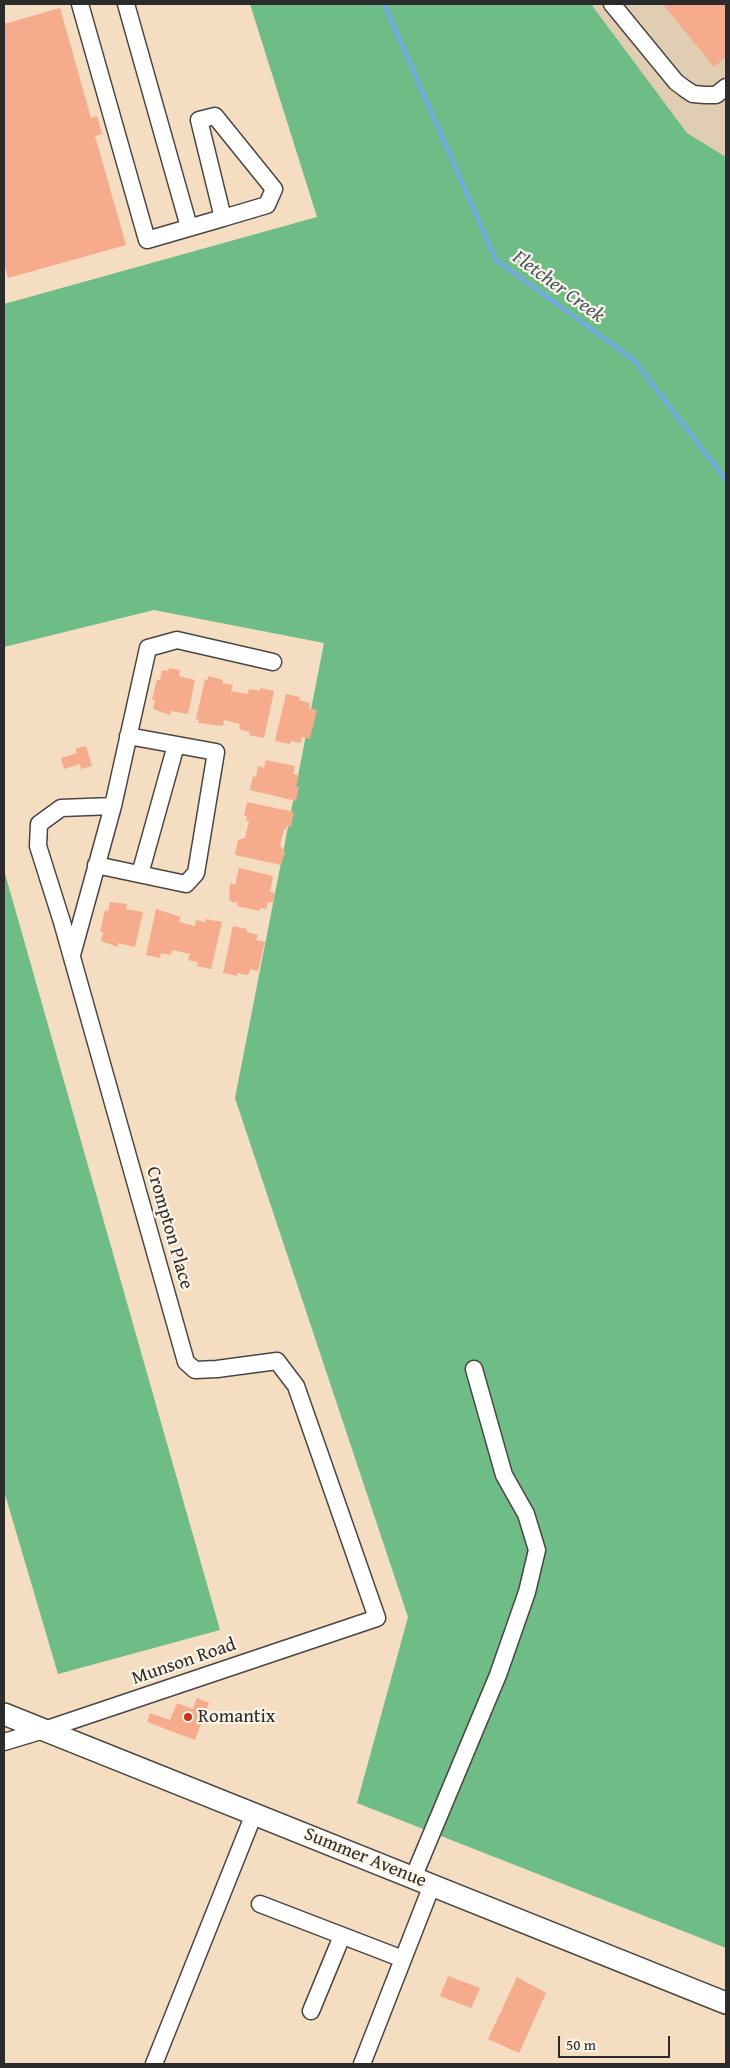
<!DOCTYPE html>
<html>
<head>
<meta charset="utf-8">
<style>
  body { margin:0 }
  #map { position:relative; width:730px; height:2068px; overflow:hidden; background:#f5ddc1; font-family:"Gentium Book Plus",serif }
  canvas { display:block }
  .frame { position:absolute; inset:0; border:5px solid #2b2b2b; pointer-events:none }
  .scale { position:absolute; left:558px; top:2036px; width:112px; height:22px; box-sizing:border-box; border:2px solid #2b2b2b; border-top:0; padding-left:6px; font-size:15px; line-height:18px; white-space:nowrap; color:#2b2b2b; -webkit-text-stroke:4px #fcf5e5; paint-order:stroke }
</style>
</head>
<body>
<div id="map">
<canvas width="730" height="2068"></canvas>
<div class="frame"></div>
<div class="scale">50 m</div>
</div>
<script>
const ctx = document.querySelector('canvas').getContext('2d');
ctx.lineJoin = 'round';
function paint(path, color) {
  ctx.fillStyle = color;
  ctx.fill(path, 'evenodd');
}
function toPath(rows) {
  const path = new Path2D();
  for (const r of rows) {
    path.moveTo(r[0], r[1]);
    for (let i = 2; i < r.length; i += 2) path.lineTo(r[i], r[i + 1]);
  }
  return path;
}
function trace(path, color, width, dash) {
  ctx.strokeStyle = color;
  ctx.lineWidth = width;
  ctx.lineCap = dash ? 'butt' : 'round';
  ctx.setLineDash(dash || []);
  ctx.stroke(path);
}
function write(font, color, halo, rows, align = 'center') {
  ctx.font = font + ' "Gentium Book Plus",serif';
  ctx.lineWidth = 4.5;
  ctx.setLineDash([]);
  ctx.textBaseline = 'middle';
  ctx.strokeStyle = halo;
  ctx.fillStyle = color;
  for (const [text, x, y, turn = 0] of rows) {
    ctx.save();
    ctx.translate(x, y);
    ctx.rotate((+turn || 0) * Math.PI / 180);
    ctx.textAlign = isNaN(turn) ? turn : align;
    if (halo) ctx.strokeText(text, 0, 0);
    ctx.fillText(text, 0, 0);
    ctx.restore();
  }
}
paint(toPath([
  [591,4,726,4,726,157,687,133]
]), '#e1cdb2');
paint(toPath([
  [250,4,591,4,687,133,726,157,726,1948,357,1803,408,1617,235,1098,324,643,154,610,4,647,4,304,317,217],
  [4,870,220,1630,58,1674,4,1491]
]), '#6ebc86');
trace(toPath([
  [384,4,496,260,634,360,726,480]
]), '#75abe3', 4.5);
paint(toPath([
  [663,4,726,4,726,57,714,67],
  [60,8,91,118,97,116,102,134,95,136,126,245,8,278,4,264,4,24],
  [169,668,180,670,179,676,195,680,188,714,171,711,170,715,153,709,155,700,152,699,157,680,160,680,162,670,168,671],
  [208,676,223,680,222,683,233,685,231,691,248,694,249,689,260,691,260,688,274,691,264,738,249,735,250,732,239,729,240,724,224,720,223,726,198,723,199,720,196,719,205,679,208,680],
  [286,694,300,697,299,700,310,703,309,708,317,710,310,739,302,737,301,743,290,741,290,744,275,741],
  [86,746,92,766,81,769,80,764,64,769,61,758,77,753,75,749],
  [266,760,295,766,293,774,299,775,296,787,299,787,296,801,250,790,253,776,256,777,258,766,264,768],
  [247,802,294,812,291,827,287,826,286,830,284,829,280,846,285,852,281,865,235,855,238,840,245,838,249,821,246,821,247,816,244,816],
  [239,868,273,876,270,892,275,893,273,903,268,902,266,909,260,908,260,911,237,906,238,902,234,903,229,900,230,883,235,885],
  [110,902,127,904,126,909,143,912,135,947,118,943,118,947,101,941,103,932,100,932,105,910,108,911],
  [156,909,181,917,179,922,195,926,196,920,205,922,206,919,222,922,211,969,197,966,198,962,188,960,190,954,172,950,171,955,161,953,160,958,146,955],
  [233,926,247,929,247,932,258,935,256,940,265,942,258,971,250,969,248,975,237,973,237,976,223,973],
  [197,1698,209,1703,195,1740,147,1722,150,1713,170,1720,177,1703,193,1709],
  [448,1976,480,1988,471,2008,440,1996],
  [517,1977,546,1993,519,2053,488,2039]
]), '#f5ab8c');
const minor = toPath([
  [80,4,147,240,223,218,199,120,215,116,274,189,267,205,223,218],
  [126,4,189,227],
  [612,4,676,82,684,88,693,94,705,95,716,95,726,87],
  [96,865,186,884,196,873,216,752,128,736],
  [140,874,176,745],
  [72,955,113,806,148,648,177,640,273,662],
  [4,1742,44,1730,377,1618,296,1386,277,1361,217,1369,195,1370,186,1362,62,922,38,846,39,824,61,808,113,806],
  [413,1878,498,1675,527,1592,537,1550,526,1514,504,1475,474,1369],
  [260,1904,403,1959],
  [311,2011,342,1936],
  [154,2064,254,1814],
  [362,2064,432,1885]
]);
const major = toPath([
  [4,1714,726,2003]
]);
trace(minor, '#494642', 19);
trace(major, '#494642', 24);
trace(minor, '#fff', 16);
trace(major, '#fff', 21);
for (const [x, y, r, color] of [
  [188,1717,5,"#c8321e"]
]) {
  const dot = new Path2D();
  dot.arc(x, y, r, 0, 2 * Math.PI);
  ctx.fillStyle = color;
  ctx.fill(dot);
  trace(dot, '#fcf5e5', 2);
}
write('19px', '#2b2b2b', '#fcf5e5', [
  ["Crompton Place",169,1228,74],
  ["Munson Road",184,1662,-19],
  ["Summer Avenue",365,1858,22]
]);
write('19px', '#2b2b2b', '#fcf5e5', [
  ["Romantix",198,1717]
], 'left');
write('italic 20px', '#45586b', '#fcf5e5', [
  ["Fletcher Creek",558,287,36]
]);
</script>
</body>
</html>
